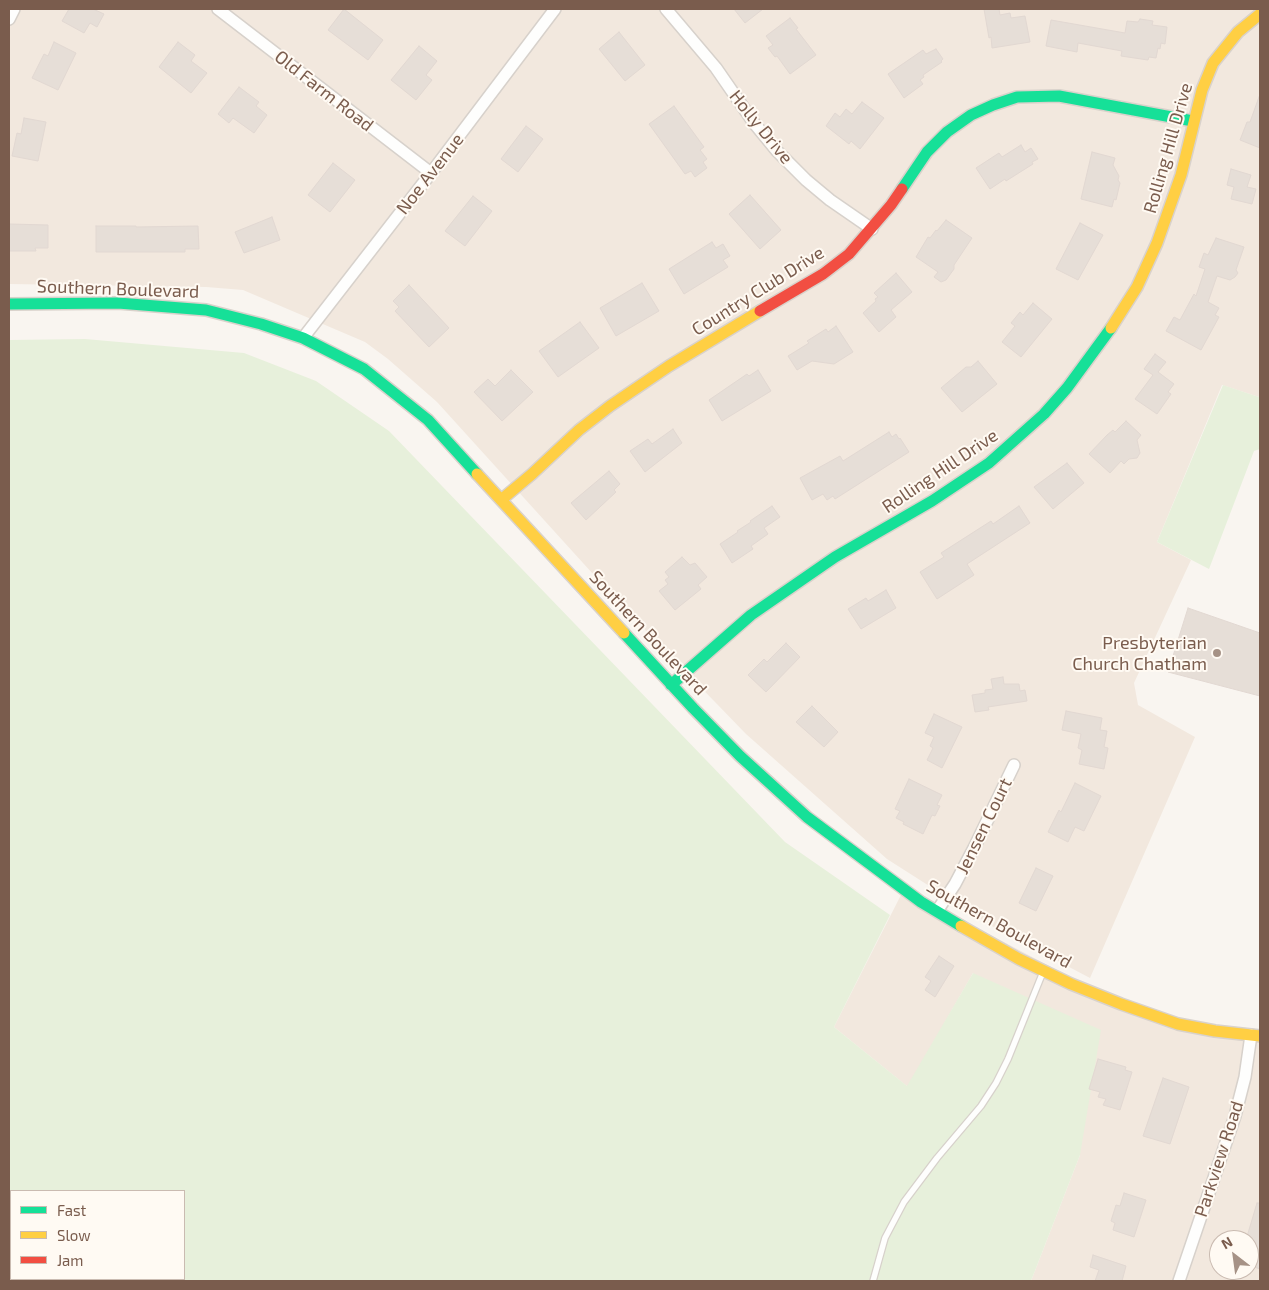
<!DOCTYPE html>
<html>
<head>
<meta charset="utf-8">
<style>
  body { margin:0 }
  #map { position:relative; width:1269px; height:1290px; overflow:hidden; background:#f9f5f0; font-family:"Exo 2",sans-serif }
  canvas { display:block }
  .frame { position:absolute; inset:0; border:10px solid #7a5c4d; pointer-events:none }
  .legend { position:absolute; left:10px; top:1190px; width:175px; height:90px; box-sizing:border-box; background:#fffaf3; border:1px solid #cabbb1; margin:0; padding:6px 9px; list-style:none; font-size:15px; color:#7a5c4d }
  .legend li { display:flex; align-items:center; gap:10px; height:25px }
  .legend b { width:25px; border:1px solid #cabbb1 }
  .north { position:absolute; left:1209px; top:1230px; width:50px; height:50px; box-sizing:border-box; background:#fffaf3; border:1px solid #cabbb1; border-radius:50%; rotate:330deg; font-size:14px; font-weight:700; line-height:20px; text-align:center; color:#7a5c4d }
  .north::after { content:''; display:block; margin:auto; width:18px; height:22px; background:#a69286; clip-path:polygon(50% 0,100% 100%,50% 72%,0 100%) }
</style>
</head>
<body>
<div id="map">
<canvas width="1269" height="1290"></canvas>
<div class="frame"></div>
<ul class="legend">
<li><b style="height:6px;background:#16e098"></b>Fast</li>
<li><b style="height:6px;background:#ffcf43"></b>Slow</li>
<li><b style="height:6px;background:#f24e42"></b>Jam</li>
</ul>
<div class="north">N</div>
</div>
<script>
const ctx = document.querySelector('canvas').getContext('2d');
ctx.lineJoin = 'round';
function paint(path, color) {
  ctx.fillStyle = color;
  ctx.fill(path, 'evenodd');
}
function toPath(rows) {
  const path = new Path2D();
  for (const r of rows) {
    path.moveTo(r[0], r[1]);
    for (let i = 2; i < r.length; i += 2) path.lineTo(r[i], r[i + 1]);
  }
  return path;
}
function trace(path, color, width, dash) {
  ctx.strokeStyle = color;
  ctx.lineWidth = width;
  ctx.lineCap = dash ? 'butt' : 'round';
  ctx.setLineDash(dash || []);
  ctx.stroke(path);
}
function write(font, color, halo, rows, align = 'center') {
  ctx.font = font + ' "Exo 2",sans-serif';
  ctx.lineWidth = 4;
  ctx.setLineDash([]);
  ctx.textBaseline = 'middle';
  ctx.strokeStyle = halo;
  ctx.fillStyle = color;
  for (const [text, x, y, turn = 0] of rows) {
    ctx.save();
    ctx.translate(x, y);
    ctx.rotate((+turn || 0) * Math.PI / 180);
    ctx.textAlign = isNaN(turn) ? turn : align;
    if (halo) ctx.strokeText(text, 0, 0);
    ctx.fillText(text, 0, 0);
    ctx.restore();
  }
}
paint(toPath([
  [9,9,1260,9,1260,395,1259,397,1222,385,1157,542,1191,560,1134,683,1138,705,1195,737,1090,978,995,928,887,859,746,734,622,606,437,402,388,359,365,342,243,290,206,287,9,284],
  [904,889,1121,1004,1260,1036,1260,1281,1031,1281,1080,1155,973,973,908,1087,834,1027],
  [1219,1240,1249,1240,1249,1270,1219,1270]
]), '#f2e8de');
paint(toPath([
  [85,339,244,353,316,381,389,431,785,842,890,915,834,1027,907,1086,973,973,1101,1030,1080,1155,1031,1281,9,1281,9,340],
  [11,1191,184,1191,184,1279,11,1279],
  [1223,385,1259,397,1260,395,1260,449,1254,451,1209,569,1157,542]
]), '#e7f0db');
const building = toPath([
  [69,9,93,9,104,14,97,27,90,23,84,33,62,21,69,9],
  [344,9,383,40,368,60,328,30,344,9],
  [734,9,763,9,745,23,734,9],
  [984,9,999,9,1000,15,1010,13,1011,18,1025,16,1030,42,992,48,991,37,989,38,984,9],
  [790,18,798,28,796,29,816,55,790,74,777,56,775,57,768,48,773,45,766,36,790,18],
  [1140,19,1153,21,1152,25,1167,27,1165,44,1161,43,1160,49,1158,48,1156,58,1149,57,1148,60,1121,56,1122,51,1078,43,1077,52,1046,46,1051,20,1125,33,1127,21,1138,22,1140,19],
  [619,32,645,65,625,81,599,49,619,32],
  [54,42,76,53,58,90,32,78,44,54,48,56,54,42],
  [178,42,195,55,191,61,207,73,191,93,159,67,178,42],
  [419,46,437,61,426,75,432,80,416,100,391,80,419,46],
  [936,49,943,59,941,61,942,62,923,75,924,77,920,80,923,84,904,98,888,74,923,50,926,54,936,49],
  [239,87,259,102,256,106,267,115,254,133,233,118,229,123,218,114,239,87],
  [1259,97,1260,97,1260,148,1240,140,1247,122,1250,122,1259,97],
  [862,102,884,118,860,149,851,141,849,144,826,126,835,113,840,117,846,109,852,114,862,102],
  [674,106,704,147,700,150,707,159,703,162,707,168,695,177,691,171,685,174,649,124,674,106],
  [24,118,46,122,38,161,12,156,17,133,21,134,24,118],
  [526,126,543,139,518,172,501,159,526,126],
  [1021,145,1025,152,1031,148,1038,159,1032,162,1033,164,1006,181,1005,179,990,189,976,168,999,153,1002,157,1021,145],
  [1092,152,1115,158,1113,165,1119,176,1118,180,1120,183,1116,200,1114,199,1112,207,1081,199,1092,152],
  [333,163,355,180,330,212,308,195,333,163],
  [1231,169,1251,175,1247,187,1256,189,1252,204,1231,199,1234,187,1227,185,1231,169],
  [750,195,781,230,760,249,729,214,750,195],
  [473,196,492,211,465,246,445,231,473,196],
  [272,217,280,240,244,253,235,232,272,217],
  [946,220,972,238,954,265,954,269,946,280,941,282,934,277,938,272,916,257,928,237,930,238,936,230,937,231,946,220],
  [1080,223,1103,235,1078,280,1056,269,1080,223],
  [9,224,48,225,48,248,35,248,36,251,9,251,9,224],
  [96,226,136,226,136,227,198,226,199,249,185,249,185,252,96,252,96,226],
  [1216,238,1244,247,1236,270,1238,273,1235,277,1230,280,1217,276,1208,302,1219,308,1215,315,1219,317,1201,350,1166,331,1174,317,1180,320,1194,294,1196,296,1205,269,1199,267,1204,253,1208,255,1216,238],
  [712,242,716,248,723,244,730,256,723,260,728,267,684,294,669,269,712,242],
  [896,273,912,292,891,310,896,317,879,332,863,313,876,301,875,299,878,297,874,293,896,273],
  [642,283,659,311,616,336,600,308,642,283],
  [409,285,449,328,429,347,395,311,399,307,393,301,409,285],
  [1033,303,1052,319,1021,357,1002,342,1015,326,1011,323,1020,312,1023,315,1033,303],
  [580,322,599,348,558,377,539,351,580,322],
  [836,326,853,352,834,364,812,361,797,370,788,356,809,343,807,341,826,329,828,332,836,326],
  [1155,354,1166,362,1158,372,1174,384,1168,392,1171,394,1157,414,1135,399,1153,375,1144,369,1155,354],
  [978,361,997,384,962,412,941,388,966,367,971,367,978,361],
  [511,370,533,392,502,421,474,392,488,379,495,386,511,370],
  [758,370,771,391,722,421,709,400,747,374,749,376,758,370],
  [1126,421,1141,435,1137,440,1140,453,1137,458,1129,459,1124,464,1121,461,1110,473,1089,454,1107,435,1113,430,1115,432,1126,421],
  [673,429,682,443,645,472,630,451,648,439,652,444,673,429],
  [889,432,892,437,896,434,899,439,900,438,909,452,835,499,833,496,827,500,823,494,812,500,800,478,840,456,843,461,889,432],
  [1067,463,1084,483,1053,509,1034,487,1067,463],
  [609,471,620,484,614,490,616,492,586,520,571,503,609,471],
  [772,506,780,517,764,528,768,534,751,546,753,549,732,563,720,544,738,532,737,531,751,522,750,521,772,506],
  [1019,506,1030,523,967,564,974,575,937,599,920,572,944,557,941,553,991,521,993,524,1019,506],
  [682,557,690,565,695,563,707,577,698,585,701,589,675,610,659,591,668,584,665,580,669,577,665,572,682,557],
  [886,590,896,608,861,629,848,609,866,598,868,601,886,590],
  [1188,608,1260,633,1260,696,1168,672,1188,608],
  [786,643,800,657,766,692,748,675,764,659,767,662,786,643],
  [1003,677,1004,684,1019,684,1020,691,1025,690,1027,701,988,707,989,710,975,712,972,695,985,693,985,690,993,689,991,679,1003,677],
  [812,706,838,732,824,747,796,722,812,706],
  [1066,711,1102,718,1100,730,1107,731,1104,747,1108,748,1104,769,1079,764,1082,750,1078,748,1081,734,1062,730,1066,711],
  [934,714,962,727,942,768,927,760,933,748,930,746,934,737,925,733,934,714],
  [909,779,942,795,937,805,940,806,935,816,932,815,923,834,903,824,904,822,896,818,900,811,895,809,909,779],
  [1075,783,1101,796,1084,831,1075,827,1068,842,1048,832,1059,810,1061,812,1075,783],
  [1036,868,1053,876,1036,911,1019,903,1036,868],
  [939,956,954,966,935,997,925,990,931,981,925,977,939,956],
  [1098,1059,1126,1067,1125,1070,1132,1072,1120,1110,1103,1105,1106,1099,1098,1097,1100,1092,1089,1089,1098,1059],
  [1163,1078,1189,1087,1170,1144,1143,1136,1163,1078],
  [1124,1193,1146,1200,1134,1237,1113,1230,1115,1223,1111,1221,1116,1205,1120,1206,1124,1193],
  [1257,1203,1260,1203,1260,1269,1249,1265,1249,1240,1246,1240,1257,1203],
  [1093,1255,1126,1266,1122,1281,1095,1281,1099,1270,1090,1267,1093,1255]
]);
paint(building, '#e6ded7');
trace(building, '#e2d8d2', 1);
const lane = toPath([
  [873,1281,885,1238,904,1202,937,1158,981,1106,996,1083,1008,1059,1043,972]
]);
const street = toPath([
  [218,9,431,173],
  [666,9,716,68,754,123,777,151,806,180,830,200,872,229],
  [9,19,14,9],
  [303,338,431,173,555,9],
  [937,911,955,884,975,846,1014,765],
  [1179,1281,1235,1116,1245,1077,1251,1035]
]);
const fast = toPath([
  [902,189,927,152,947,132,971,115,993,105,1017,97,1059,96,1193,121],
  [9,304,118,303,206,310,261,324,303,338,364,369,428,420,477,474],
  [624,633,693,708,740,756,807,817,921,902,961,926],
  [671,685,751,615,835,557,932,501,989,463,1044,414,1067,388,1111,328]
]);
const slow = toPath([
  [1111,328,1137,287,1157,243,1181,175,1202,90,1213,63,1238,32,1260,14],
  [477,474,624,633],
  [501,500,532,474,579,430,610,406,669,366,760,311],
  [961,926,1019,959,1071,984,1121,1004,1178,1024,1215,1031,1260,1036]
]);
const jam = toPath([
  [760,311,823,274,849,254,891,205,902,189]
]);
trace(lane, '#d7d1cb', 8);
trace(street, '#d7d1cb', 14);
trace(fast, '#d9d2cb', 14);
trace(slow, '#d9d2cb', 14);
trace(jam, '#d9d2cb', 14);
trace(lane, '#fefefd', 5.5);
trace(street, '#fefefd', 11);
trace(fast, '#16e098', 11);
trace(slow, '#ffcf43', 11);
trace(jam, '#f24e42', 11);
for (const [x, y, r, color] of [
  [1217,653,5,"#a69286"]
]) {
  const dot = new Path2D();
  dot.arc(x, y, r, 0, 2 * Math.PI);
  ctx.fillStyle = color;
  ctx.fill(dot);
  trace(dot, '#fffaf3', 2);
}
write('18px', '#7a5c4d', '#fffaf3', [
  ["Old Farm Road",324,91,38],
  ["Holly Drive",761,127,51],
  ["Rolling Hill Drive",1168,148,-74],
  ["Noe Avenue",430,174,-52],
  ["Southern Boulevard",118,289,2],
  ["Country Club Drive",758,291,-32],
  ["Rolling Hill Drive",940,471,-34],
  ["Southern Boulevard",648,633,47],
  ["Jensen Court",984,826,-64],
  ["Southern Boulevard",999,924,29],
  ["Parkview Road",1219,1159,-72]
]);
write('18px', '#7a5c4d', '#fffaf3', [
  ["Presbyterian",1207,643],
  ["Church Chatham",1207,664]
], 'right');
</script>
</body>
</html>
